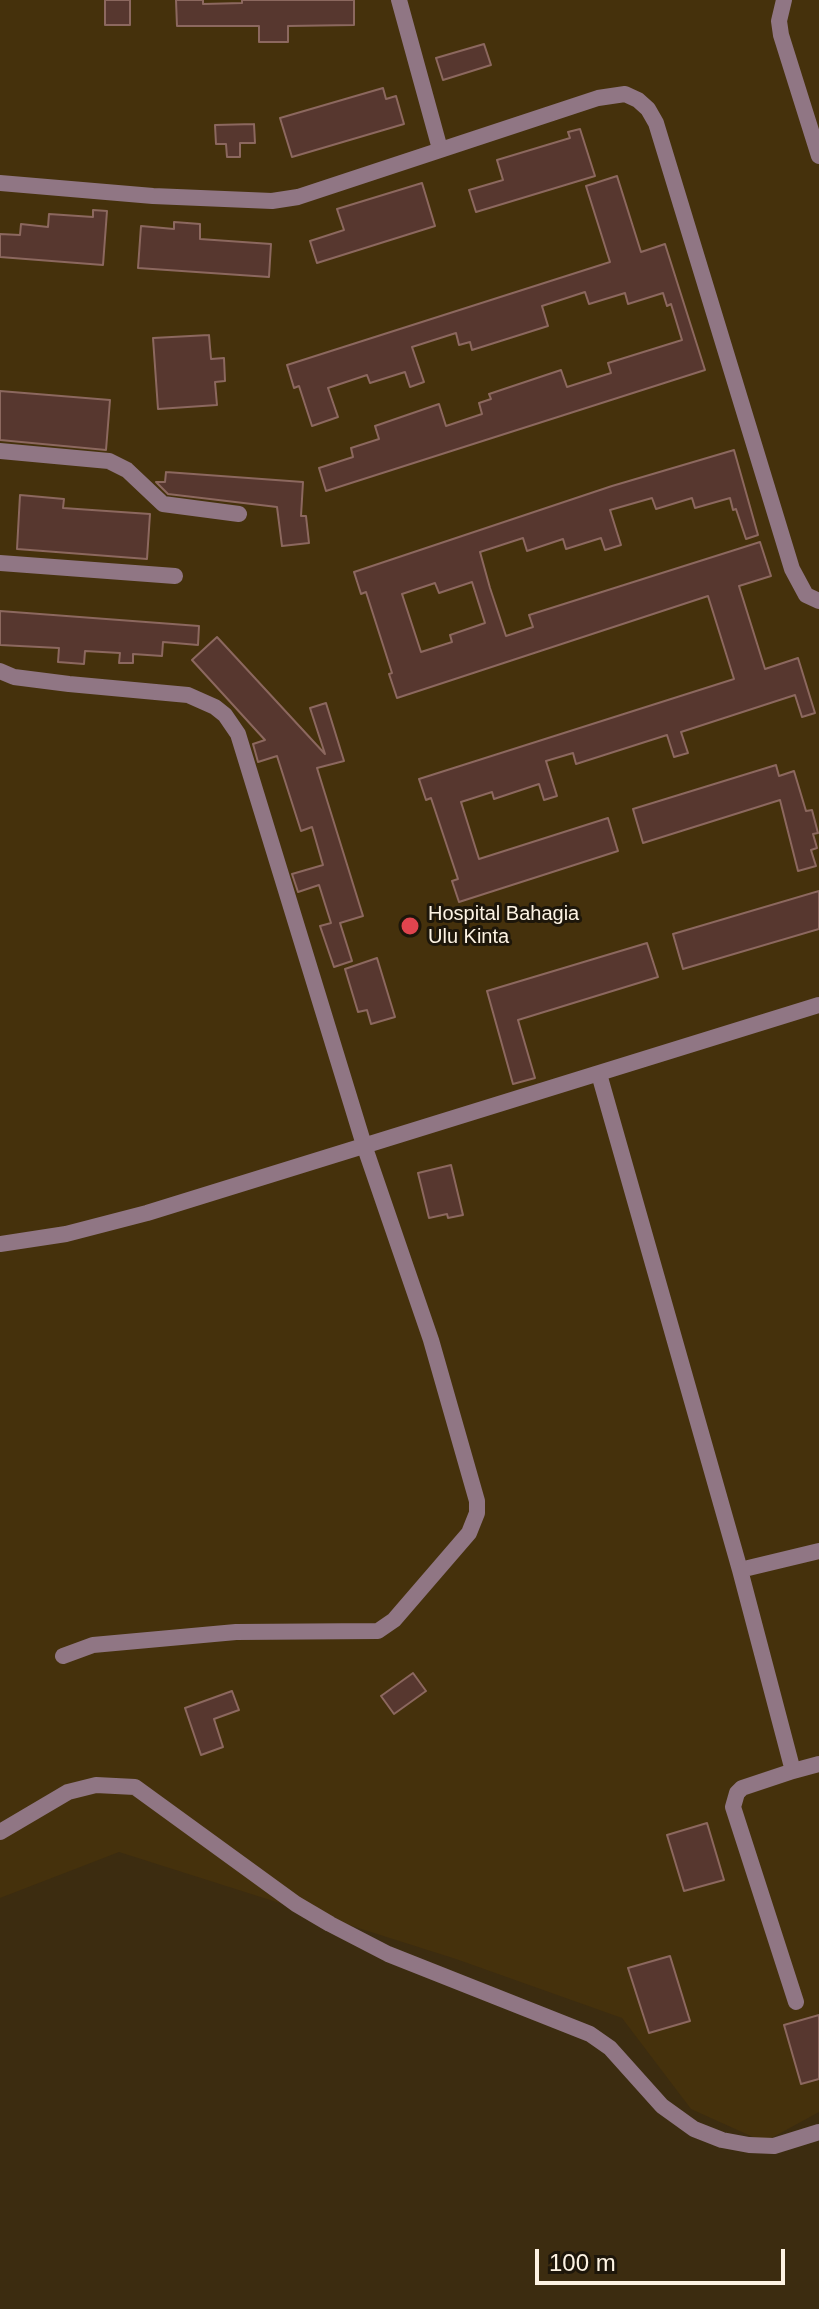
<!DOCTYPE html>
<html>
<head>
<meta charset="utf-8">
<style>
  body { margin:0 }
  #map { position:relative; width:819px; height:2309px; overflow:hidden; background:#3c2c10; font-family:Arial,sans-serif }
  canvas { display:block }
  .scale { position:absolute; left:535px; top:2249px; width:250px; height:36px; box-sizing:border-box; border:4px solid #fdf3e3; border-top:0; padding-left:10px; font-size:24px; line-height:28px; white-space:nowrap; color:#fdf3e3; -webkit-text-stroke:6px #1d160a; paint-order:stroke }
</style>
</head>
<body>
<div id="map">
<canvas width="819" height="2309"></canvas>
<div class="scale">100 m</div>
</div>
<script>
const ctx = document.querySelector('canvas').getContext('2d');
ctx.lineJoin = 'round';
function paint(path, color) {
  ctx.fillStyle = color;
  ctx.fill(path, 'evenodd');
}
function toPath(rows) {
  const path = new Path2D();
  for (const r of rows) {
    path.moveTo(r[0], r[1]);
    for (let i = 2; i < r.length; i += 2) path.lineTo(r[i], r[i + 1]);
  }
  return path;
}
function trace(path, color, width, dash) {
  ctx.strokeStyle = color;
  ctx.lineWidth = width;
  ctx.lineCap = dash ? 'butt' : 'round';
  ctx.setLineDash(dash || []);
  ctx.stroke(path);
}
function write(font, color, halo, rows, align = 'center') {
  ctx.font = font + ' Arial,sans-serif';
  ctx.lineWidth = 6;
  ctx.setLineDash([]);
  ctx.textBaseline = 'middle';
  ctx.strokeStyle = halo;
  ctx.fillStyle = color;
  for (const [text, x, y, turn = 0] of rows) {
    ctx.save();
    ctx.translate(x, y);
    ctx.rotate((+turn || 0) * Math.PI / 180);
    ctx.textAlign = isNaN(turn) ? turn : align;
    if (halo) ctx.strokeText(text, 0, 0);
    ctx.fillText(text, 0, 0);
    ctx.restore();
  }
}
paint(toPath([
  [0,0,819,0,819,2112,764,2142,691,2109,622,2018,456,1959,119,1852,0,1898]
]), '#45310c');
const building = toPath([
  [105,0,130,0,130,25,105,25,105,0],
  [176,0,203,0,203,4,242,3,242,0,354,0,354,25,288,26,288,42,259,42,259,26,177,26,176,0],
  [484,44,491,65,443,80,436,58,484,44],
  [383,88,386,99,396,96,404,124,292,157,280,118,383,88],
  [254,124,255,143,240,143,240,157,227,157,226,144,216,144,215,125,254,124],
  [580,129,595,176,476,212,469,190,503,180,497,160,570,138,568,132,580,129],
  [617,176,641,252,665,244,705,370,326,491,319,468,353,457,351,448,379,439,375,426,439,404,446,426,482,414,479,403,491,399,489,394,561,370,567,387,611,373,608,363,682,340,671,304,667,306,663,293,628,304,625,293,589,304,585,292,542,306,548,326,472,350,470,342,459,345,456,333,412,347,424,382,410,387,405,372,370,383,367,375,328,388,338,417,312,426,299,386,294,388,287,365,610,262,586,186,617,176],
  [422,183,435,226,317,263,310,241,344,230,337,209,422,183],
  [93,210,107,211,103,265,0,257,0,234,20,235,21,224,48,227,49,214,93,217,93,210],
  [174,222,200,224,200,239,271,244,269,277,138,268,141,226,174,229,174,222],
  [209,335,211,359,224,358,225,381,215,382,217,405,158,409,153,338,209,335],
  [0,391,110,400,106,450,0,440,0,391],
  [734,450,758,535,746,539,736,509,733,510,730,498,695,508,692,498,656,509,652,498,610,510,621,545,605,550,601,538,566,549,563,539,527,551,523,538,480,552,490,588,506,636,533,627,529,615,760,542,771,576,739,586,765,669,798,658,815,713,802,717,795,695,681,732,688,753,674,757,667,735,576,764,573,753,546,761,557,796,544,800,539,784,494,799,492,792,461,802,479,859,608,818,618,851,459,902,452,881,458,879,431,798,426,800,419,779,734,679,708,596,397,698,389,674,392,673,366,592,361,594,354,572,612,486,734,450],
  [472,582,485,623,450,635,452,642,421,652,402,594,435,583,439,593,472,582],
  [166,472,303,482,301,516,306,516,309,543,282,546,277,507,168,494,156,482,165,482,166,472],
  [20,495,64,499,63,508,150,514,147,559,17,549,20,495],
  [0,611,199,626,198,645,163,642,162,656,133,654,133,663,119,663,120,653,85,651,84,664,58,662,59,648,0,645,0,611],
  [217,637,325,754,310,708,326,703,344,761,317,768,363,916,340,923,352,961,334,967,320,926,331,923,319,885,298,892,292,874,323,865,312,827,301,831,277,756,258,762,253,744,265,740,192,660,217,637],
  [776,765,779,776,794,771,806,811,812,810,818,833,813,834,817,848,811,850,816,866,798,871,780,800,643,843,633,809,776,765],
  [819,891,819,929,683,969,673,934,819,891],
  [647,943,658,977,518,1020,535,1078,513,1084,487,991,647,943],
  [377,958,395,1017,371,1024,367,1010,358,1012,345,969,377,958],
  [451,1165,463,1215,448,1218,447,1214,429,1218,418,1173,451,1165],
  [413,1673,426,1691,394,1714,381,1696,413,1673],
  [232,1691,239,1710,214,1719,223,1747,201,1755,185,1708,232,1691],
  [707,1823,724,1880,684,1891,667,1835,707,1823],
  [670,1956,690,2021,649,2033,628,1968,670,1956],
  [819,2015,819,2079,801,2084,784,2025,819,2015]
]);
paint(building, '#57372f');
trace(building, '#8c685f', 2);
trace(toPath([
  [399,0,440,149],
  [784,0,779,21,781,35,819,156],
  [0,183,153,196,272,201,298,197,598,98,625,94,638,100,648,109,656,123,792,569,806,595,819,601],
  [0,451,109,461,127,470,163,504,239,514],
  [0,563,175,576],
  [0,671,14,677,69,684,188,695,215,707,225,715,238,734,364,1145,431,1340,477,1501,477,1513,469,1533,394,1620,378,1631,236,1632,93,1645,63,1656],
  [599,1074,740,1570,793,1771,819,1764],
  [0,1244,66,1234,147,1213,819,1005],
  [740,1570,819,1551],
  [793,1771,742,1788,737,1793,733,1807,796,2002],
  [0,1832,68,1792,96,1785,135,1787,296,1904,330,1924,388,1954,590,2034,610,2048,662,2106,694,2129,722,2140,749,2145,774,2146,819,2132]
]), '#907684', 16);
for (const [x, y, r, color] of [
  [410,926,10,"#e0444e"]
]) {
  const dot = new Path2D();
  dot.arc(x, y, r, 0, 2 * Math.PI);
  ctx.fillStyle = color;
  ctx.fill(dot);
  trace(dot, '#1d160a', 3);
}
write('20px', '#fdf3e3', '#1d160a', [
  ["Hospital Bahagia",428,914],
  ["Ulu Kinta",428,937]
], 'left');
</script>
</body>
</html>
